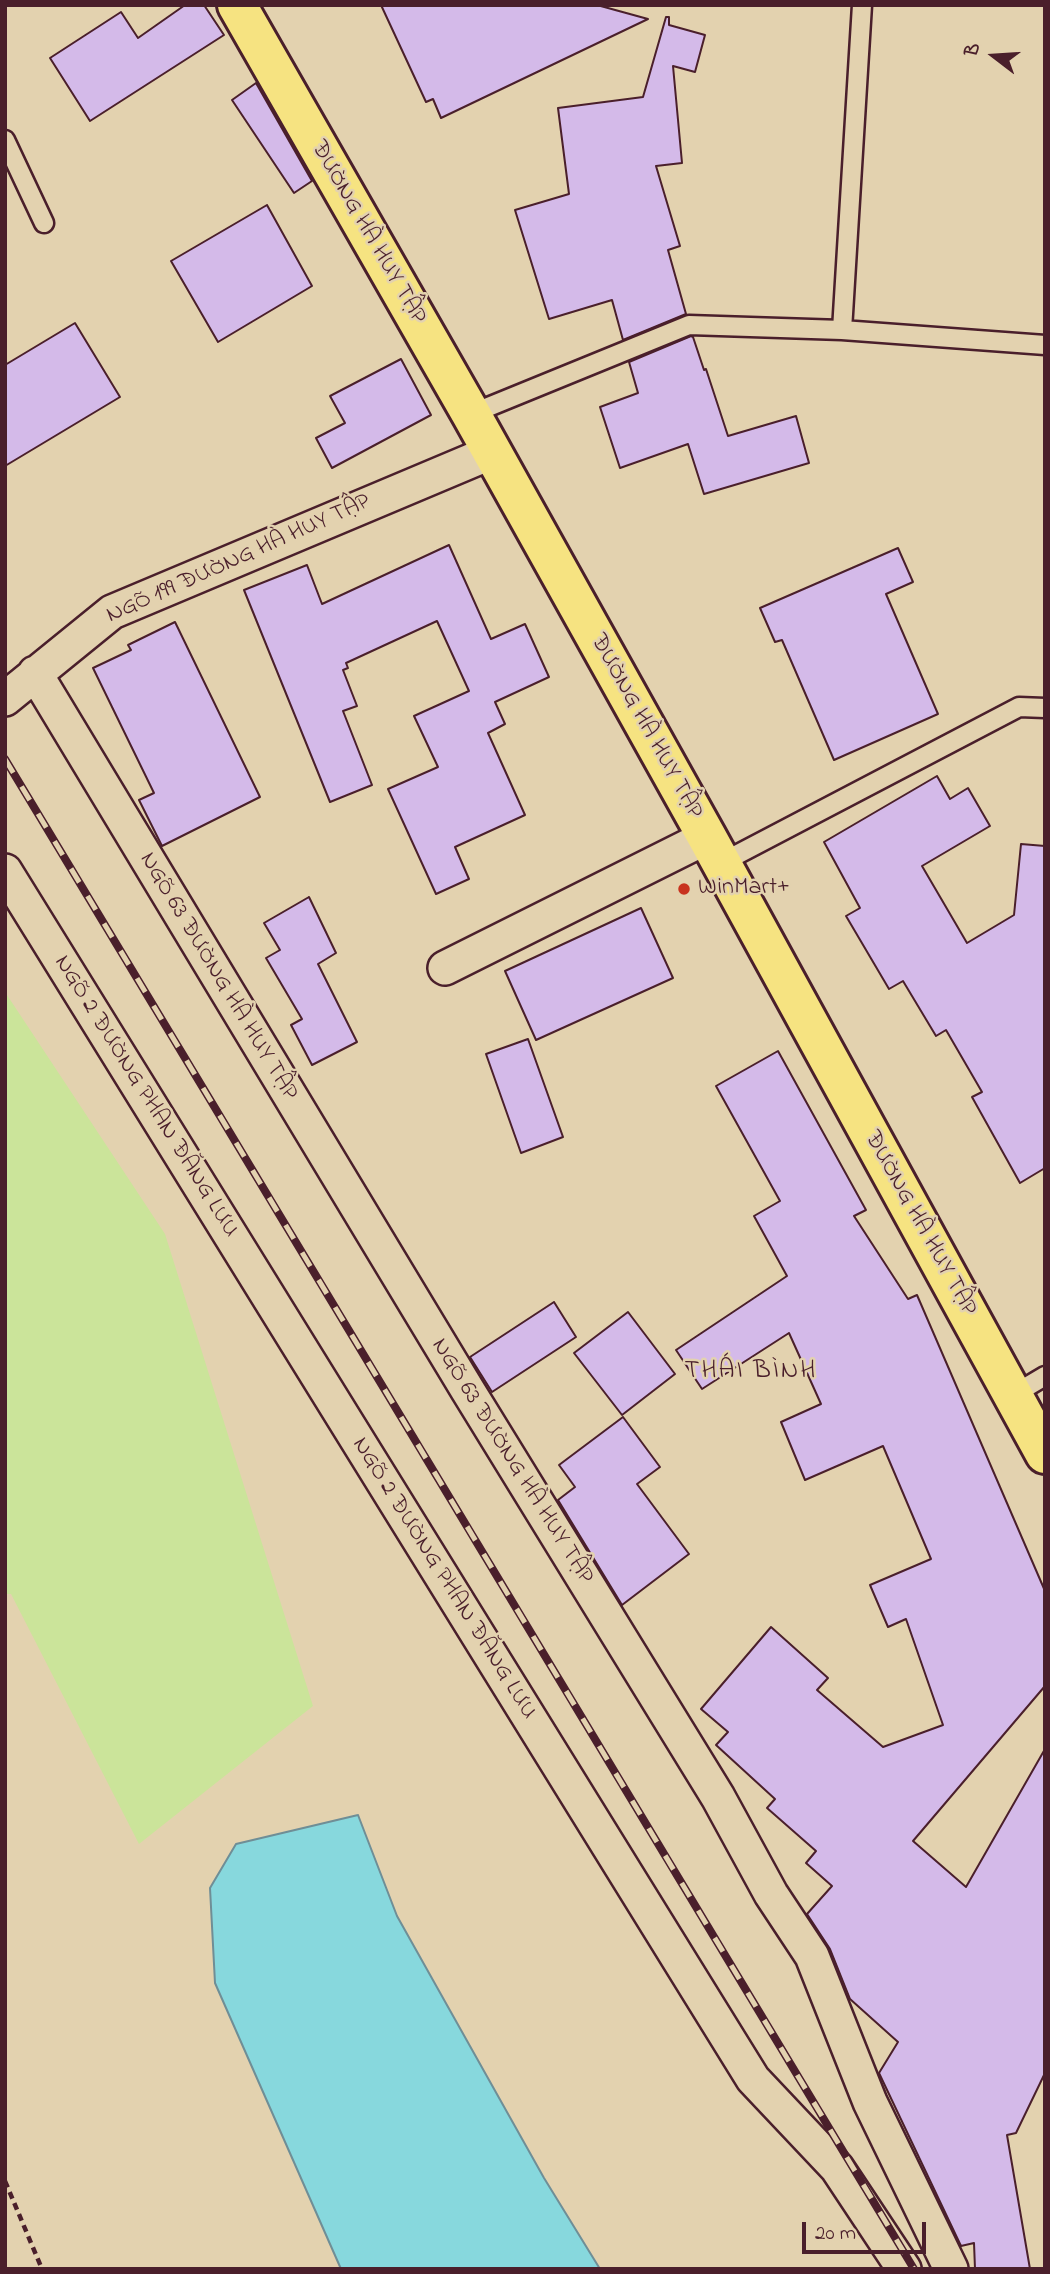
<!DOCTYPE html>
<html>
<head>
<meta charset="utf-8">
<style>
  body { margin:0 }
  #map { position:relative; width:1050px; height:2274px; overflow:hidden; background:#e3d2af; font-family:"Indie Flower",sans-serif }
  canvas { display:block }
  .frame { position:absolute; inset:0; border:7px solid #4a1f2b; pointer-events:none }
  .north { position:absolute; left:959px; top:21px; width:70px; height:70px; -webkit-text-stroke:5px #e3d2af; paint-order:stroke; rotate:287deg; font-size:19px; font-weight:700; line-height:28px; text-align:center; color:#4a1f2b }
  .north::after { content:''; display:block; margin:auto; width:24px; height:32px; background:#4a1f2b; clip-path:polygon(50% 0,100% 100%,50% 72%,0 100%) }
  .scale { position:absolute; left:802px; top:2222px; width:124px; height:32px; box-sizing:border-box; border:4px solid #4a1f2b; border-top:0; padding-left:9px; font-size:21px; line-height:24px; white-space:nowrap; color:#4a1f2b; -webkit-text-stroke:5px #e3d2af; paint-order:stroke }
</style>
</head>
<body>
<div id="map">
<canvas width="1050" height="2274"></canvas>
<div class="frame"></div>
<div class="north">B</div>
<div class="scale">20 m</div>
</div>
<script>
const ctx = document.querySelector('canvas').getContext('2d');
ctx.lineJoin = 'round';
function paint(path, color) {
  ctx.fillStyle = color;
  ctx.fill(path, 'evenodd');
}
function toPath(rows) {
  const path = new Path2D();
  for (const r of rows) {
    path.moveTo(r[0], r[1]);
    for (let i = 2; i < r.length; i += 2) path.lineTo(r[i], r[i + 1]);
  }
  return path;
}
function trace(path, color, width, dash) {
  ctx.strokeStyle = color;
  ctx.lineWidth = width;
  ctx.lineCap = dash ? 'butt' : 'round';
  ctx.setLineDash(dash || []);
  ctx.stroke(path);
}
function write(font, color, halo, rows, align = 'center') {
  ctx.font = font + ' "Indie Flower",sans-serif';
  ctx.lineWidth = 5;
  ctx.setLineDash([]);
  ctx.textBaseline = 'middle';
  ctx.strokeStyle = halo;
  ctx.fillStyle = color;
  for (const [text, x, y, turn = 0] of rows) {
    ctx.save();
    ctx.translate(x, y);
    ctx.rotate((+turn || 0) * Math.PI / 180);
    ctx.textAlign = isNaN(turn) ? turn : align;
    if (halo) ctx.strokeText(text, 0, 0);
    ctx.fillText(text, 0, 0);
    ctx.restore();
  }
}
paint(toPath([
  [5,992,165,1234,313,1706,139,1844,11,1594,5,1594]
]), '#cbe49a');
const water = toPath([
  [358,1815,397,1916,544,2178,600,2269,341,2269,215,1983,210,1888,236,1844,358,1815]
]);
paint(water, '#87d8dd');
trace(water, '#6f8e96', 2);
const building = toPath([
  [185,5,204,5,224,35,90,121,50,58,121,12,138,38,185,5],
  [381,5,597,5,648,19,441,118,433,99,426,102,381,5],
  [666,17,669,17,669,25,705,35,695,72,673,66,682,163,656,166,680,246,668,250,686,314,623,340,612,300,549,319,515,210,569,194,558,108,643,97,666,17],
  [256,83,312,181,294,193,232,100,256,83],
  [267,205,312,286,218,342,171,261,267,205],
  [75,323,120,397,5,466,5,365,75,323],
  [691,336,693,337,704,370,706,369,728,436,796,416,809,463,704,494,688,444,620,468,600,407,638,393,629,362,691,336],
  [401,359,431,415,332,468,316,438,345,423,330,396,401,359],
  [449,545,491,639,525,624,549,677,495,702,505,724,488,733,525,815,455,847,469,879,436,894,388,789,438,767,414,716,469,691,437,621,346,663,348,668,343,670,357,706,343,711,372,785,330,802,244,590,307,565,322,604,449,545],
  [898,548,913,582,886,594,938,714,834,760,782,640,775,642,760,608,898,548],
  [175,622,260,797,162,846,139,800,154,793,93,668,131,650,128,645,175,622],
  [937,776,950,799,968,788,990,826,922,866,967,943,1014,915,1021,844,1045,846,1045,1168,1020,1183,972,1097,982,1092,946,1030,936,1036,903,981,889,989,846,916,860,908,824,842,937,776],
  [309,897,336,953,318,964,357,1042,312,1065,291,1025,302,1019,266,958,280,950,264,923,309,897],
  [641,908,673,978,536,1040,505,971,641,908],
  [528,1039,563,1137,521,1153,486,1054,528,1039],
  [778,1051,866,1210,854,1216,908,1299,917,1295,1045,1591,1045,1686,913,1841,966,1887,1045,1749,1045,2073,1016,2133,1007,2135,1030,2269,975,2269,974,2243,961,2246,879,2073,898,2042,850,1999,830,1949,807,1914,832,1886,806,1863,816,1851,767,1808,775,1799,716,1745,728,1732,701,1709,771,1627,828,1678,817,1690,883,1747,943,1725,906,1619,888,1627,870,1585,931,1559,883,1446,805,1480,781,1422,821,1404,789,1333,702,1389,676,1350,787,1276,754,1216,780,1201,716,1086,778,1051],
  [554,1302,576,1337,492,1392,470,1357,554,1302],
  [628,1312,675,1374,622,1415,574,1353,628,1312],
  [623,1417,660,1467,637,1484,689,1554,622,1605,558,1500,575,1487,559,1465,623,1417]
]);
paint(building, '#d4bae9');
trace(building, '#4a1f2b', 2);
const lane = toPath([
  [5,140,44,223],
  [842,330,862,5],
  [471,414,689,325,842,330,1045,345],
  [721,863,1019,707,1045,708],
  [1013,1395,1045,1376]
]);
const street = toPath([
  [35,673,467,1389,718,1797,771,1894,812,1956,870,2102,951,2269],
  [5,699,112,612,492,452],
  [5,871,753,2079,837,2168,904,2269],
  [445,968,707,837]
]);
const primary = toPath([
  [237,5,471,414,707,837,1045,1454]
]);
trace(lane, '#4a1f2b', 23);
trace(street, '#4a1f2b', 38);
trace(primary, '#4a1f2b', 44);
trace(toPath([
  [5,2181,42,2269]
]), '#4a1f2b', 4.5, [7, 5]);
trace(lane, '#e3d2af', 18);
trace(street, '#e3d2af', 33);
trace(primary, '#f6e381', 38);
const rail = toPath([
  [5,759,914,2269]
]);
trace(rail, '#4a1f2b', 8);
trace(rail, '#e3d2af', 5, [16]);
for (const [x, y, r, color] of [
  [684,889,7,"#c8321e"]
]) {
  const dot = new Path2D();
  dot.arc(x, y, r, 0, 2 * Math.PI);
  ctx.fillStyle = color;
  ctx.fill(dot);
  trace(dot, '#e3d2af', 2.5);
}
write('24px', '#4a1f2b', '#e3d2af', [
  ["ĐƯỜNG HÀ HUY TẬP",367,233,60],
  ["NGÕ 199 ĐƯỜNG HÀ HUY TẬP",239,560,-24],
  ["ĐƯỜNG HÀ HUY TẬP",645,727,61],
  ["NGÕ 63 ĐƯỜNG HÀ HUY TẬP",217,977,59],
  ["NGÕ 2 ĐƯỜNG PHAN ĐĂNG LƯU",145,1097,58],
  ["ĐƯỜNG HÀ HUY TẬP",919,1224,61],
  ["NGÕ 63 ĐƯỜNG HÀ HUY TẬP",511,1462,58],
  ["NGÕ 2 ĐƯỜNG PHAN ĐĂNG LƯU",443,1579,58]
]);
write('24px', '#4a1f2b', '#e3d2af', [
  ["WinMart+",698,889]
], 'left');
ctx.letterSpacing = '2px';
write('26px', '#4a1f2b', '#e3d2af', [
  ["THÁI BÌNH",751,1373]
]);
ctx.letterSpacing = '0px';
</script>
</body>
</html>
